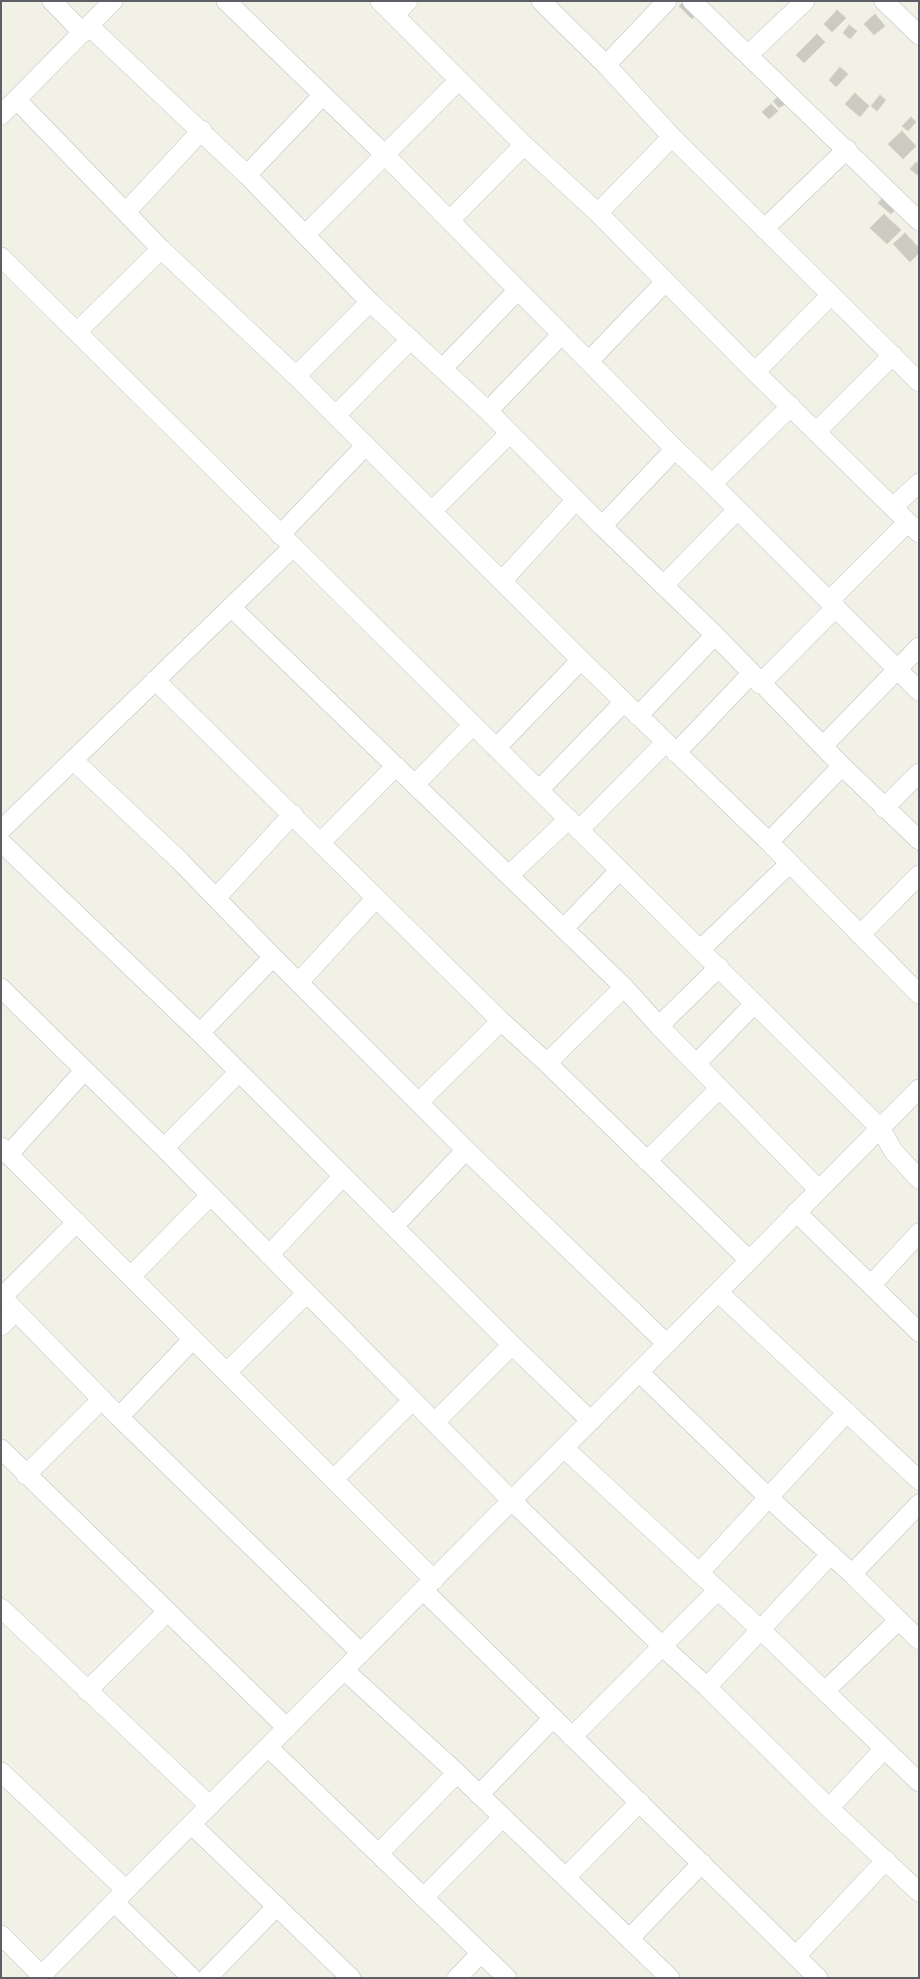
<!DOCTYPE html>
<html>
<head>
<meta charset="utf-8">
<style>
  body { margin:0 }
  #map { position:relative; width:920px; height:1979px; overflow:hidden; background:#f1f1e5; font-family:Arial,sans-serif }
  canvas { display:block }
  .frame { position:absolute; inset:0; border:2px solid #5d5f67; pointer-events:none }
</style>
</head>
<body>
<div id="map">
<canvas width="920" height="1979"></canvas>
<div class="frame"></div>
</div>
<script>
const ctx = document.querySelector('canvas').getContext('2d');
ctx.lineJoin = 'round';
function paint(path, color) {
  ctx.fillStyle = color;
  ctx.fill(path, 'evenodd');
}
function toPath(rows) {
  const path = new Path2D();
  for (const r of rows) {
    path.moveTo(r[0], r[1]);
    for (let i = 2; i < r.length; i += 2) path.lineTo(r[i], r[i + 1]);
  }
  return path;
}
function trace(path, color, width, dash) {
  ctx.strokeStyle = color;
  ctx.lineWidth = width;
  ctx.lineCap = dash ? 'butt' : 'round';
  ctx.setLineDash(dash || []);
  ctx.stroke(path);
}
const building = toPath([
  [684,1,698,12,692,19,679,6,684,1],
  [837,10,846,18,832,32,824,24,837,10],
  [875,14,885,26,874,35,864,24,875,14],
  [849,25,857,31,850,39,843,33,849,25],
  [817,34,825,42,804,63,796,55,817,34],
  [840,67,848,74,836,87,829,80,840,67],
  [855,93,869,106,860,117,845,104,855,93],
  [782,94,788,102,779,108,773,101,782,94],
  [880,95,886,100,877,111,871,106,880,95],
  [771,104,778,111,769,119,762,112,771,104],
  [911,117,916,122,908,131,902,126,911,117],
  [902,131,916,146,903,159,888,144,902,131],
  [916,162,919,164,919,176,910,169,916,162],
  [887,193,900,204,891,214,878,203,887,193],
  [884,214,901,230,887,244,870,228,884,214],
  [905,233,919,248,919,253,910,262,893,244,905,233]
]);
paint(building, '#cccbc2');
trace(building, '#d6d4c3', 1);
const minor = toPath([
  [52,1,83,33],
  [226,1,385,155,675,449,712,484,919,691],
  [380,1,524,145,598,213,755,372,919,533],
  [541,1,606,65,672,137,919,382],
  [692,1,919,221],
  [884,1,919,35],
  [394,15,408,1],
  [89,26,247,175,370,302,488,411,602,526,715,635,842,766,919,840],
  [748,55,805,1],
  [606,65,667,1],
  [17,100,161,249,296,376,581,660,769,842,919,994],
  [1,115,113,1],
  [247,175,323,95],
  [126,212,202,130],
  [598,213,672,137],
  [450,220,524,145],
  [764,229,847,149],
  [305,235,459,80],
  [1,257,880,1128,894,1152,919,1179],
  [77,332,161,249],
  [589,361,665,282],
  [443,368,517,291],
  [755,372,831,295],
  [296,376,370,302],
  [488,411,562,334],
  [336,415,411,339],
  [816,432,893,355],
  [712,484,791,406],
  [893,507,919,483],
  [432,511,509,434],
  [602,526,675,449],
  [280,535,366,445],
  [502,581,576,500],
  [664,585,737,510],
  [829,601,908,522],
  [232,608,624,987,659,1026,819,1190],
  [155,680,501,1021,547,1063,749,1260],
  [760,684,836,607],
  [638,716,715,635],
  [823,746,919,647],
  [496,748,581,660],
  [676,753,751,674],
  [73,760,179,860,273,957,466,1150,667,1344],
  [415,784,473,725],
  [539,790,624,702],
  [884,808,919,773],
  [1,830,293,547],
  [579,830,666,742],
  [1,842,200,1033,512,1345,591,1421],
  [321,842,396,766],
  [769,842,842,766],
  [509,875,569,819],
  [216,898,293,814],
  [564,928,620,870],
  [860,935,919,875],
  [701,949,789,864],
  [299,982,376,898],
  [1,988,164,1148,512,1501,662,1646,707,1687,829,1808,919,1892],
  [659,1026,719,967],
  [200,1033,273,957],
  [547,1063,624,987],
  [696,1064,754,1004],
  [419,1102,501,1021],
  [1,1147,434,1580],
  [164,1148,239,1072],
  [9,1154,84,1071],
  [647,1161,720,1088],
  [796,1212,919,1332],
  [394,1226,466,1150],
  [269,1255,343,1176],
  [131,1276,210,1196],
  [871,1285,919,1233],
  [718,1292,919,1480],
  [1,1296,119,1417,361,1653],
  [2,1297,77,1222],
  [1,1326,15,1312],
  [227,1372,306,1294],
  [639,1372,769,1498,852,1574,919,1640],
  [119,1417,193,1339],
  [435,1422,512,1345],
  [564,1448,761,1630,919,1782],
  [1,1449,287,1728],
  [26,1475,102,1399],
  [334,1479,412,1401],
  [699,1573,847,1412],
  [852,1574,919,1504],
  [423,1590,818,1978],
  [1,1608,210,1806],
  [344,1670,457,1773,670,1978],
  [707,1687,831,1554],
  [87,1691,167,1612],
  [825,1691,899,1620],
  [572,1737,717,1591],
  [268,1747,507,1978],
  [1,1772,126,1890],
  [479,1795,552,1719],
  [829,1808,884,1749],
  [191,1824,351,1978],
  [379,1853,457,1773],
  [566,1877,640,1802],
  [424,1897,502,1818],
  [114,1902,192,1978],
  [1,1935,44,1978],
  [630,1938,702,1863],
  [796,1956,886,1860],
  [39,1978,919,1089],
  [207,1978,277,1906],
  [457,1978,481,1953]
]);
trace(minor, '#bfc1c7', 20);
trace(minor, '#fff', 19);
</script>
</body>
</html>
